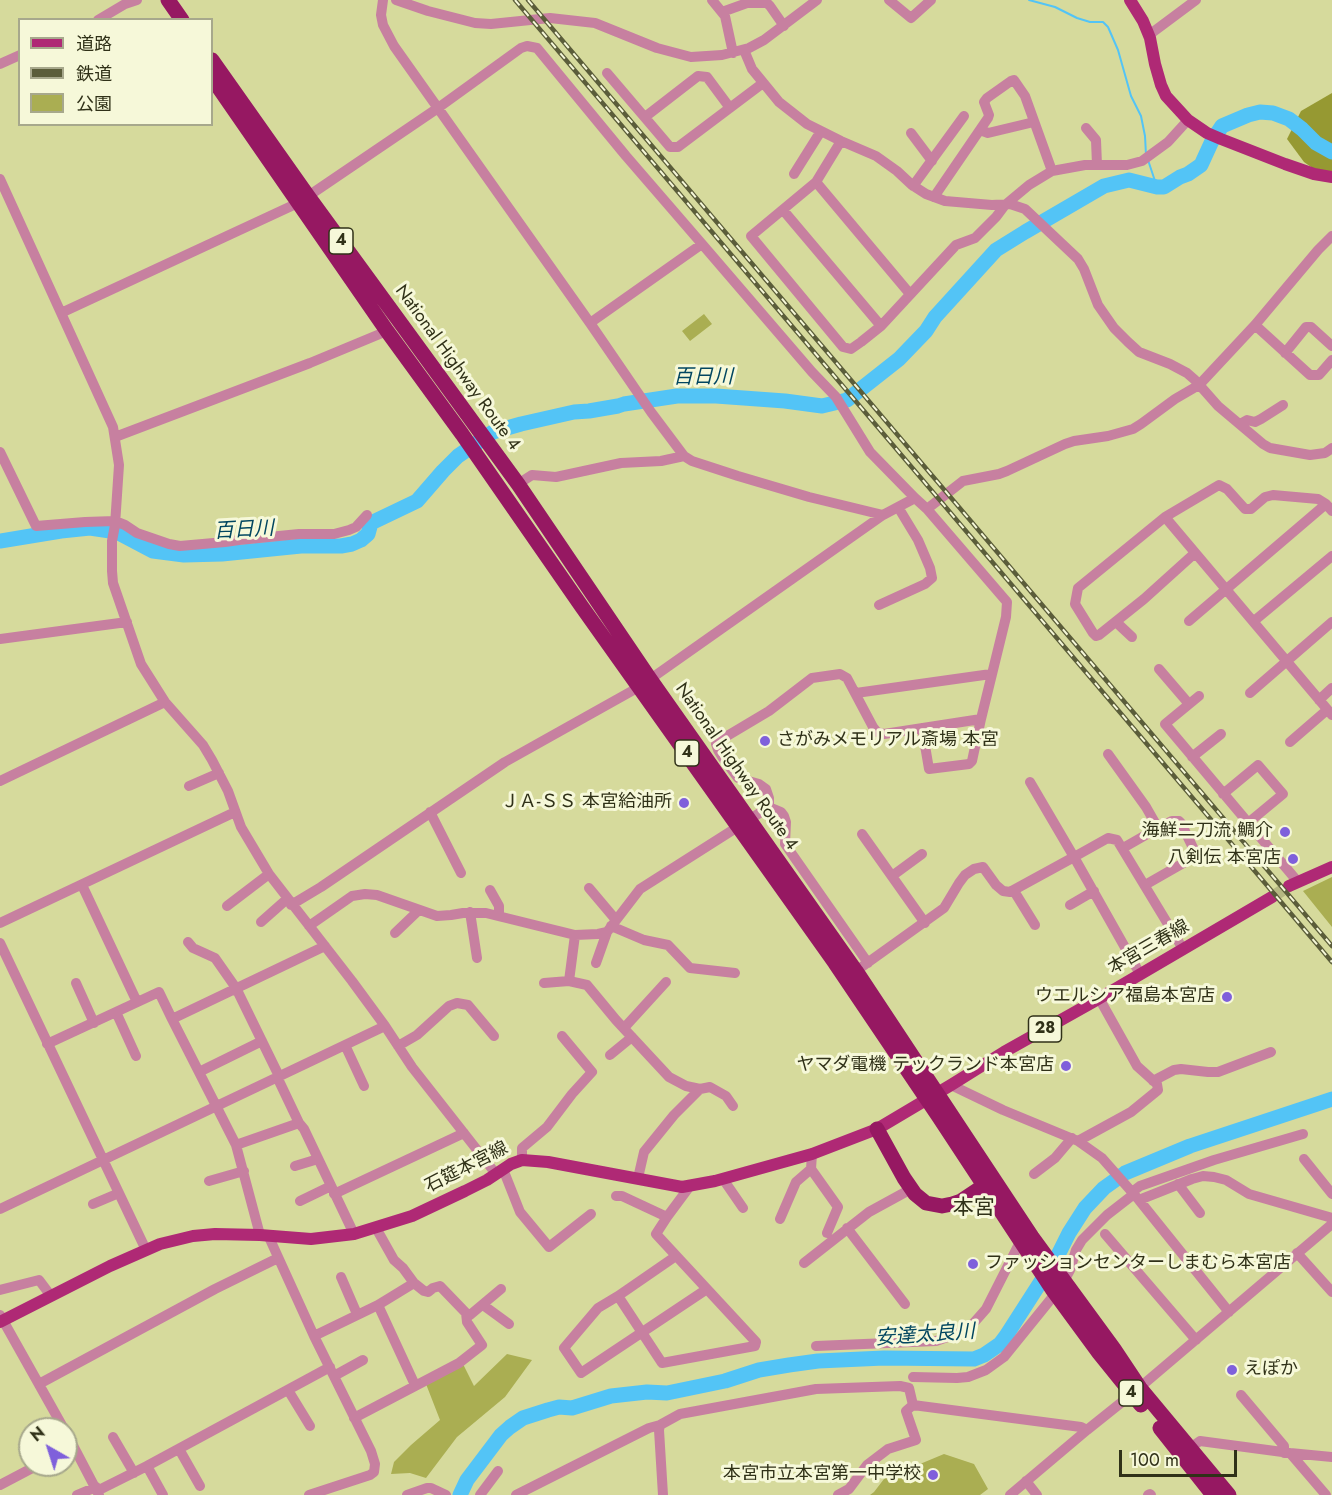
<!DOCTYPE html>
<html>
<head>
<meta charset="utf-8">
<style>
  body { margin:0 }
  #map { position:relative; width:1332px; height:1495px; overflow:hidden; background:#d6da9c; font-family:Jost,"Noto Sans JP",sans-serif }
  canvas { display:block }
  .legend { position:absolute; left:18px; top:18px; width:195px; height:108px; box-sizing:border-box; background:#f6f8d9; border:2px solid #a7a88c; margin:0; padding:8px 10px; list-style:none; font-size:18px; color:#303118 }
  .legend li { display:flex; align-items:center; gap:12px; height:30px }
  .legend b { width:30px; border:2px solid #a7a88c }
  .north { position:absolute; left:18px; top:1417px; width:60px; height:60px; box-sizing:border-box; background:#f6f8d9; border:2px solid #a7a88c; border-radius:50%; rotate:321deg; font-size:16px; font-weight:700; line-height:24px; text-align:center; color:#303118 }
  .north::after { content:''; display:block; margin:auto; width:21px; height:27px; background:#7f60db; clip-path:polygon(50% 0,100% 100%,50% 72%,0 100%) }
  .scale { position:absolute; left:1119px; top:1450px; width:118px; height:27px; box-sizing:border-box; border:3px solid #303118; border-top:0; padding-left:8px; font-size:18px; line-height:21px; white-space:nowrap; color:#303118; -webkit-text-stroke:4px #f6f8d9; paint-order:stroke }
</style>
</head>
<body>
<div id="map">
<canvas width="1332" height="1495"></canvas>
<ul class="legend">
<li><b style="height:8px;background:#af2975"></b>道路</li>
<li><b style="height:8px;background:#5b5d3a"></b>鉄道</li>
<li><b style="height:16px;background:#aaae52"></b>公園</li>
</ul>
<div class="north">N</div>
<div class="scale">100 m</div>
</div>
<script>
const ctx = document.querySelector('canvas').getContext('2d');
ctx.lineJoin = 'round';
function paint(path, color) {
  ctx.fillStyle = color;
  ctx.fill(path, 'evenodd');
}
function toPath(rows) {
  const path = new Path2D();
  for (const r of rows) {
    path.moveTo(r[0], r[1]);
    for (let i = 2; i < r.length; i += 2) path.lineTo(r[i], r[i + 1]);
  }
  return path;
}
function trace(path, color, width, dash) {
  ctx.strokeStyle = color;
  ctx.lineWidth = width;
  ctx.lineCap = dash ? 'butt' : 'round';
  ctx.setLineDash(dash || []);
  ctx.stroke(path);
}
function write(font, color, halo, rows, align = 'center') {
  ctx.font = font + ' Jost,"Noto Sans JP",sans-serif';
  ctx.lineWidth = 6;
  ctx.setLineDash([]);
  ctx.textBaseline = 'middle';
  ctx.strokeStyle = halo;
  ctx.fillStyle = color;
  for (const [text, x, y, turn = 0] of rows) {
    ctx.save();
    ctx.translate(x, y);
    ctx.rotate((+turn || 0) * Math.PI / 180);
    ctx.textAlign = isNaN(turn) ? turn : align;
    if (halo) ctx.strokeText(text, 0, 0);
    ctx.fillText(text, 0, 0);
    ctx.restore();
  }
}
paint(toPath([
  [704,314,712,324,690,341,682,331],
  [1332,877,1332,927,1303,891],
  [507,1354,532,1360,505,1397,457,1437,426,1478,410,1473,391,1474,394,1462,411,1445,440,1420,426,1384,463,1364,474,1386],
  [944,1454,974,1464,988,1489,980,1495,870,1495,874,1492,884,1479]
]), '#aaae52');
paint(toPath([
  [1332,93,1332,178,1328,179,1304,162,1287,139,1301,111]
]), '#969932');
trace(toPath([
  [1029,0,1055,7,1077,18,1090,22,1103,22,1108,27,1118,50,1131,96,1141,116,1145,136,1146,155],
  [1148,160,1157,187]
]), '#53c4f6', 2);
trace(toPath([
  [0,541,61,531,90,528,117,532,153,551,184,555,222,554,301,546,341,546,352,544,361,540,368,534,371,523,417,501,443,471,458,456,493,432,521,424,574,412,589,411,618,406,624,404,677,396,716,396,785,401,822,406,847,400,899,359,926,331,935,317,996,250,1025,232,1104,186,1129,180,1157,187,1164,187,1180,177,1188,174,1201,165,1212,141,1222,126,1248,115,1260,112,1273,113,1289,119,1302,129,1316,143,1332,152],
  [460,1495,467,1480,501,1435,510,1427,523,1418,548,1410,559,1407,572,1408,611,1396,647,1392,667,1393,725,1381,759,1370,789,1365,818,1361,884,1358,974,1359,984,1355,1000,1344,1006,1336,1058,1255,1069,1233,1085,1208,1104,1188,1125,1173,1190,1146,1332,1099]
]), '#53c4f6', 15);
trace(toPath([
  [1272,897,1289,886]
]), '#b5b882', 12, [12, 6]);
trace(toPath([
  [383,0,381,15,383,25,394,46,590,323,651,412,684,456],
  [396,0,428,11,475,23,491,24,550,18,595,23,657,48,691,57,722,55,749,48,764,40,817,0],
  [712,0,725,16,733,53],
  [889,0,911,18,931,0],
  [722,12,747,3,767,3,770,6,784,26],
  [98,20,125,4,137,0],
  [1149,35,1196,0],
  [744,50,752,69,779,102,807,124,841,141,876,156,897,171,912,185,926,194,945,201,992,205,1010,204,1025,209,1078,259,1084,269,1098,305,1114,328,1128,342,1139,352,1170,364,1187,373,1195,380,1218,406,1263,444,1270,448,1310,455,1325,453,1332,448],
  [0,64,20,55],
  [607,73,670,147,678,147,763,83],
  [645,117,698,76,707,77,730,108],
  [1086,128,1096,140,1097,165],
  [980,130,988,133,1034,122],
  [911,133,932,161],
  [841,141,816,182,751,236,843,347,851,349,861,342,881,326,956,245,975,238,996,217,1005,205,1029,185,1052,171,1085,165,1127,165,1142,161,1168,142,1188,120],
  [794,174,821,131],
  [0,179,113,427,119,465,115,525,112,541,112,571,113,583,141,664,165,702,203,745,212,760,228,791,241,827,269,874,352,981,385,1026,412,1067,496,1174],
  [816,182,910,294],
  [913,186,964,116],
  [934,197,988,118,989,115,984,102,987,98,1011,81,1014,80,1025,96,1052,171],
  [783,210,881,326],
  [61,313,298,203,438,108,521,48,527,46,537,48,626,156,702,244],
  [590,323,702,244,812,372,836,397,870,452,915,498],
  [1255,325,1310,375,1319,375,1332,360],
  [1285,353,1306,327,1311,327,1332,346],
  [1240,424,1247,420,1255,422,1261,419,1283,405],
  [115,437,310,363,387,331],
  [0,452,36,526,85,522,115,521,125,525,137,533,169,544,180,546,225,542,239,540,299,534,334,534,349,530,356,527,367,515],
  [518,484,532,475,556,477,621,463,661,461,684,456,692,461,738,476,809,497,883,515],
  [1165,517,1219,485,1227,489,1245,509,1251,509,1265,497,1273,495,1318,499,1326,504],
  [1195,553,1144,599,1099,635,1096,636,1093,633,1075,604,1078,588,1165,517,1332,715],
  [879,605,925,584,932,578,930,568,918,540,898,507],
  [1189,621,1326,504,1332,511],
  [1254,621,1332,556],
  [1116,622,1132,637],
  [0,639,127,622],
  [1159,669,1189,704],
  [856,693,991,674],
  [1250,693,1332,622],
  [1199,696,1165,724,1298,882],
  [1319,700,1332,688],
  [922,728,929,769,969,764,972,761,981,719],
  [1290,742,1327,710],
  [1108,754,1146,807,1158,828],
  [1192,757,1221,734],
  [0,781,165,702],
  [1030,782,1074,857,1108,838,1117,840,1183,949],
  [189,786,219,773],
  [1223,794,1258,765,1283,794,1248,823],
  [769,807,781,812,784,816,786,822,785,844,868,963],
  [430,812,461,873],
  [862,834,925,923],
  [1123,848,1158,828,1172,821,1179,821,1181,823,1196,854,1194,857,1145,885],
  [892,876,922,854],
  [82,885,137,1002],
  [589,888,616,920],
  [490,890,499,906,499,915],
  [1014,891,1035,925],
  [291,905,321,887,505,762,639,687,883,515,915,498,927,509,963,481,999,474,1007,471,1065,444,1074,441,1108,436,1133,429,1141,424,1175,399,1199,385,1255,325,1318,250,1332,236],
  [1070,905,1094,891],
  [227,906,269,874],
  [470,912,477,958],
  [261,922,287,899],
  [0,923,235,812],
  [309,926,352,896,365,894,377,895,437,916,451,915,463,913,486,913,575,935,598,934,607,932,640,889,769,807,769,798,766,789,759,784,738,778,723,758,718,750,716,744,722,739,769,711,812,678,840,674,847,678,873,727,877,732,884,734,981,719,1006,617,1007,602,927,509],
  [611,926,644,940,668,945,690,968,735,973],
  [395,933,419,910],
  [575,935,569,981,587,985,616,1020,669,1077,686,1086,700,1089,674,1115,644,1152,638,1178],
  [188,942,193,948,215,958,236,988,278,1074,279,1081,299,1123],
  [0,943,146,1250],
  [596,963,607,932],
  [856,971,944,908,959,883,965,875,974,869,983,867,996,885,1003,891,1010,892,1074,857,1140,974],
  [76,983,94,1023],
  [544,983,569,981],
  [116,1012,136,1056],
  [172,1019,236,1145,260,1235],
  [624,1028,666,982],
  [47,1044,159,992,172,1019,325,946],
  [345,1045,364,1086],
  [398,1046,417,1035,449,1006,457,1003,468,1005,494,1036],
  [610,1055,632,1037],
  [199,1072,262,1041],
  [1153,1081,1174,1070,1181,1069,1208,1072,1218,1072,1271,1052],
  [951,1085,1003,1110,1078,1141,1102,1158,1139,1200,1229,1312],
  [700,1089,710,1087,726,1096,733,1106],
  [1078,1141,1131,1112,1158,1090,1157,1084,1137,1066,1099,998],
  [236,1145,299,1123,304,1129,354,1234],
  [1304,1159,1332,1194],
  [522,1160,522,1148,547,1127,572,1094,592,1072,562,1036],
  [295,1166,318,1159],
  [503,1169,520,1212,549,1247,591,1214],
  [811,1169,838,1207,827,1233],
  [1034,1174,1055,1158,1072,1138],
  [723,1179,743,1208],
  [209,1181,244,1171],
  [1178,1184,1200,1213],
  [1132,1192,1140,1186,1214,1160,1303,1134],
  [334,1194,464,1133],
  [616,1196,622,1196,667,1217],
  [1139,1200,1192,1179,1203,1176,1214,1177,1226,1180,1249,1194,1332,1218],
  [300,1201,331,1186],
  [93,1204,119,1193],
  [0,1209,385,1026],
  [780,1219,796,1182,811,1169,812,1154],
  [847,1228,905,1304],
  [1105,1234,1196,1340],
  [268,1235,314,1336,371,1451,375,1464,374,1472,370,1475,309,1495],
  [1297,1253,1332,1292],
  [676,1256,618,1296,598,1308,564,1348,581,1373,707,1289],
  [804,1263,869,1212,911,1189],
  [341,1277,357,1314],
  [1064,1281,1070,1270,1076,1250,1082,1240,1107,1215,1134,1194],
  [414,1283,424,1291,428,1292,433,1288,440,1286,466,1313,470,1315,501,1289],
  [0,1290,39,1280,51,1296],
  [618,1296,662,1363,755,1346,756,1342,656,1234,667,1217,690,1186],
  [378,1305,415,1385],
  [483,1305,509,1324],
  [0,1315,64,1429],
  [314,1336,378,1305,414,1283,403,1268,394,1260,376,1228],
  [816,1346,936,1341,962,1332,971,1326,986,1309,1020,1242],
  [334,1376,363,1360],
  [913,1377,957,1378,968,1377,986,1370,1004,1357,1055,1294],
  [39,1384,215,1289,278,1258],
  [288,1390,310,1426],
  [1241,1395,1284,1446,1284,1453],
  [354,1418,459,1363,482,1345,467,1322,466,1313],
  [66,1432,99,1495],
  [113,1437,134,1473],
  [1190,1448,1200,1441,1290,1453,1332,1457],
  [179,1449,200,1486],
  [1290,1453,1326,1495],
  [147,1466,163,1495],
  [1026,1481,1037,1495],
  [0,1485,38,1465],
  [97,1491,147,1466,330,1367],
  [77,1495,96,1487],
  [407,1495,427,1488,431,1488,446,1495],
  [480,1495,498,1471],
  [516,1495,649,1428,660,1425],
  [663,1495,659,1430,660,1425,680,1414,816,1389,900,1386,909,1388,913,1405,1081,1427,1087,1430],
  [838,1495,849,1489,867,1465,888,1449,916,1440,906,1411,913,1405],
  [1010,1495,1087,1430,1132,1394,1332,1224],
  [1148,1495,1150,1494,1151,1495]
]), '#c780a0', 10);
trace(toPath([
  [1130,0,1143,21,1150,38,1155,64,1161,85,1166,96,1188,120,1207,133,1221,139,1285,164,1314,174,1332,177],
  [1289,886,1332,867],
  [0,1322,110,1266,160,1244,193,1236,215,1234,260,1235,311,1239,354,1234,412,1216,465,1191,487,1180,511,1164,522,1160,548,1162,682,1187,715,1181,812,1154,877,1129,951,1085,1004,1052,1093,1002,1272,897]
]), '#af2975', 12);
trace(toPath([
  [168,0,182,20],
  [212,60,308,196,518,484,650,679,856,971,1032,1237,1114,1349,1140,1388,1229,1495],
  [212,78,387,331,462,434,582,607,835,963,939,1117,1052,1289,1099,1353,1141,1405],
  [877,1129,904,1178,915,1194,926,1203,942,1206,952,1204,961,1201,991,1181],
  [1160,1428,1213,1495]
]), '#961862', 15);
const rail = toPath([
  [515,0,1332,962],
  [528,0,1332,946]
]);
trace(rail, '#5b5d3a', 4.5);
trace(rail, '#f6f8d9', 2, [7]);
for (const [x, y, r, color] of [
  [765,741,6,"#7f60db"],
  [684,803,6,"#7f60db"],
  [1285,832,6,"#7f60db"],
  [1293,859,6,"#7f60db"],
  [1227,997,6,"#7f60db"],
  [1066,1066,6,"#7f60db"],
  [973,1264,6,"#7f60db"],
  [1232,1370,6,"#7f60db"],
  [933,1475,6,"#7f60db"]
]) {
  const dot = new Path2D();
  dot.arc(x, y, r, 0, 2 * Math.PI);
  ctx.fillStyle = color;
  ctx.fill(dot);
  trace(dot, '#f6f8d9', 2);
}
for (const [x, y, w] of [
  [341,241,24],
  [687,753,24],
  [1045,1029,33],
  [1131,1393,24]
]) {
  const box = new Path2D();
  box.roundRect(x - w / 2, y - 13, w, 26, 4.5);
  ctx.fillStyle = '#f6f8d9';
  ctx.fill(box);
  trace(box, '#303118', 1.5);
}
write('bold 16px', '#303118', null, [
  ["4",341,241],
  ["4",687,753],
  ["28",1045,1029],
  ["4",1131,1393]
]);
write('18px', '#303118', '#f6f8d9', [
  ["National Highway Route 4",457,368,54],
  ["National Highway Route 4",736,767,55],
  ["本宮三春線",1149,948,-30],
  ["石筵本宮線",467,1168,-27]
]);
write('18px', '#303118', '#f6f8d9', [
  ["さがみメモリアル斎場 本宮",777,741,"left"],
  ["ＪＡ-ＳＳ 本宮給油所",672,803],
  ["海鮮二刀流 鯛介",1273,832],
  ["八剣伝 本宮店",1281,859],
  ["ウエルシア福島本宮店",1215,997],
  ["ヤマダ電機 テックランド本宮店",1054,1066],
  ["ファッションセンターしまむら本宮店",985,1264,"left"],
  ["えぽか",1244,1370,"left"],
  ["本宮市立本宮第一中学校",921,1475]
], 'right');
write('italic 20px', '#024660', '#f6f8d9', [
  ["百日川",703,378],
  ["百日川",244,531,-3],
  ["安達太良川",925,1336,-4]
]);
write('21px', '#303118', '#f6f8d9', [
  ["本宮",974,1209]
]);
</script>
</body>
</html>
